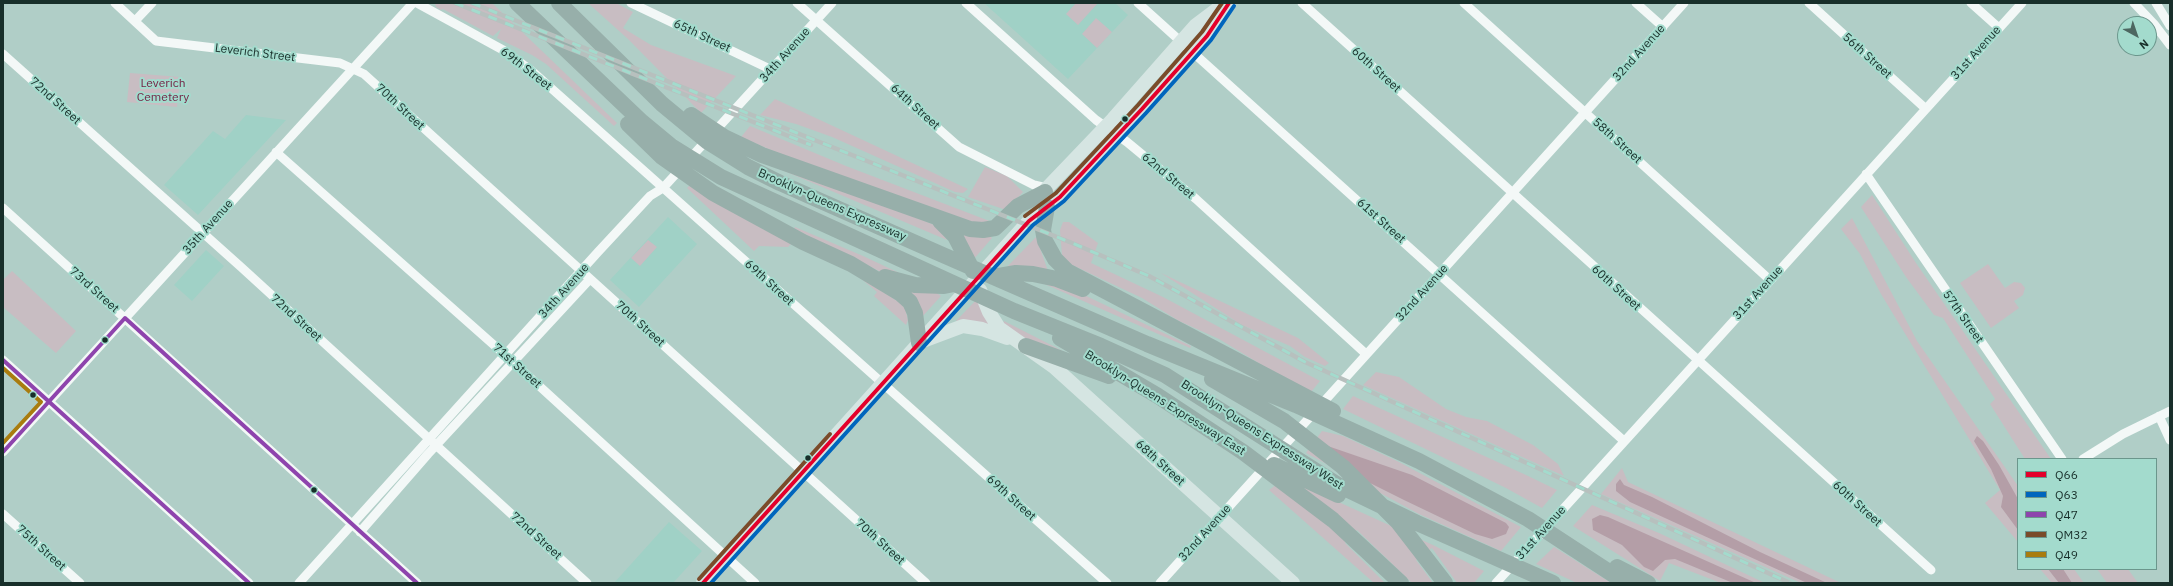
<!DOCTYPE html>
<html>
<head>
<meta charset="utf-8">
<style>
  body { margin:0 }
  #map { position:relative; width:2173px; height:586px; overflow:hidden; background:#b0cec7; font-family:"IBM Plex Sans",sans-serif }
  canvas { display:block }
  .frame { position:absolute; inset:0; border:4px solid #182f2a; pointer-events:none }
  .legend { position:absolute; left:2017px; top:458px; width:140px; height:112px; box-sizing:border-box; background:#a3dbcd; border:1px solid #6b968c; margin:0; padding:5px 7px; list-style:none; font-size:12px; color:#182f2a }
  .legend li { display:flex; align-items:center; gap:8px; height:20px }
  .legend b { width:20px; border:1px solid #6b968c }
  .north { position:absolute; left:2117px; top:16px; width:40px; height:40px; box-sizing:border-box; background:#a3dbcd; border:1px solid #6b968c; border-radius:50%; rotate:140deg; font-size:11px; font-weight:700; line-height:16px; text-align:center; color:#182f2a }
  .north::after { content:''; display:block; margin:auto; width:14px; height:18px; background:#4d6761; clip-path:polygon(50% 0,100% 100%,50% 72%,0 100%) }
</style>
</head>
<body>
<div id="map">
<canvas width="2173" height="586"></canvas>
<div class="frame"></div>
<ul class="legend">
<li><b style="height:5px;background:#e4002b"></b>Q66</li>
<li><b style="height:5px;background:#0065bd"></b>Q63</li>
<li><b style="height:5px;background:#8e44ad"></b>Q47</li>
<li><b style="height:5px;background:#7a4b2a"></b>QM32</li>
<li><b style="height:5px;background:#a97c0f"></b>Q49</li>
</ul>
<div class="north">N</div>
</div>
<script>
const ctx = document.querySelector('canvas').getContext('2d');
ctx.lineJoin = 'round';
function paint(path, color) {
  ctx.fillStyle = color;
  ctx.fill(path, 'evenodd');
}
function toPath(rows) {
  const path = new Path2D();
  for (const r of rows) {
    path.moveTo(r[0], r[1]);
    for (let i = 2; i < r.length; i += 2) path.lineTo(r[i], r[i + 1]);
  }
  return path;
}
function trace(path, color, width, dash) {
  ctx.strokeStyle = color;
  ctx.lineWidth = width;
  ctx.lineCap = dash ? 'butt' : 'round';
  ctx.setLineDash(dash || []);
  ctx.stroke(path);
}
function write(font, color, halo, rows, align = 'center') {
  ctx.font = font + ' "IBM Plex Sans",sans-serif';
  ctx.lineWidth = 4;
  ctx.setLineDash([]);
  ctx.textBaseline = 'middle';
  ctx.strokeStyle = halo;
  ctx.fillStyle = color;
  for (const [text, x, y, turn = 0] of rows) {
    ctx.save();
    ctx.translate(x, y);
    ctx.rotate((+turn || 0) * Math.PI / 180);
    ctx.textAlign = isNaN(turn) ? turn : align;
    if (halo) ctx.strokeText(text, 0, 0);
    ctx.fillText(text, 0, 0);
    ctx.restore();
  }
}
paint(toPath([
  [984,3,1115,3,1128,15,1068,79],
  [246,115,286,120,198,215,164,185,213,131,225,139],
  [668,217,697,244,639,307,610,280],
  [206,250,224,266,192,301,174,285],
  [669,522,702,551,673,583,614,583]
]), '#a0d1c6');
paint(toPath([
  [435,3,492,3,617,123,614,126,546,64,532,55,497,38,501,29,493,36,443,9,441,10,436,7],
  [588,3,616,3,633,12,623,28,651,45,736,76,701,113,628,39],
  [1076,3,1098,3,1078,25,1066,14],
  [1096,18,1112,32,1097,48,1082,34],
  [130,73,180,77,177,107,127,102],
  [775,99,968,189,963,193,955,192,832,137,796,124,760,115],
  [750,126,846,166,992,222,983,227,782,155,741,137],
  [775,167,923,220,938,227,947,240],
  [985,167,1007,176,1023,192,1006,210,968,197],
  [690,185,793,242,788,247,759,246,754,251,687,188],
  [1872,195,1916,263,2051,459,2025,459,1990,404,1995,399,1943,318,1934,315,1906,277,1861,207],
  [1852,218,1917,341,2018,486,2018,542,1985,503,2000,490,1881,294,1860,254,1841,229],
  [1063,222,1069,222,1098,243,1091,263,1163,297,1320,381,1311,392,1275,373,1219,339,1179,321,1142,298,1070,264,1062,255,1060,230],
  [795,227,863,256,910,278,885,274,794,229],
  [962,231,990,236,992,238,973,260],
  [1036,237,1048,271,1005,269],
  [648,240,657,247,640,266,631,258],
  [1988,264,2005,288,2014,282,2021,283,2025,288,2023,295,2014,301,2019,308,1991,328,1960,283],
  [12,271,76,331,56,353,3,307,3,280],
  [852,271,909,309,906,312,908,320,906,325,874,296,877,292],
  [1161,273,1298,338,1329,363,1325,366,1305,357,1290,346,1242,325],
  [1040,282,1061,284,1191,346,1190,348],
  [911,292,937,293,941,296,922,317,909,294],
  [979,297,989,323,987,326,957,322,956,321],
  [1004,321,1057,348,1085,364,1026,341,1003,325],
  [1376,372,1399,377,1446,409,1466,417,1487,421,1533,445,1558,464,1564,476,1363,385],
  [1353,396,1526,475,1557,490,1542,508,1506,488,1343,409],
  [1322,431,1343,436,1397,461,1521,527,1501,551,1419,514,1306,453],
  [1622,468,1628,482,1841,583,1801,583,1601,494],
  [1286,478,1435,546,1484,571,1474,583,1457,583,1432,548,1416,560,1433,583,1412,583,1357,530,1345,543,1385,583,1374,583,1269,490],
  [1592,505,1659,533,1765,583,1721,583,1669,563,1660,581,1573,526],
  [1554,547,1608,581,1611,583,1577,583,1536,564],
  [2040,569,2074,569,2084,583,2052,583],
  [2097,569,2128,569,2138,583,2107,583]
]), '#c8bdc2');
paint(toPath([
  [1977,436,1983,441,1999,465,2018,499,2018,530,2001,507,2003,496,1991,469,1974,441],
  [1319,443,1412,475,1506,523,1509,527,1506,534,1492,539,1475,534,1404,500,1360,478],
  [1620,479,1624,485,1652,497,1760,552,1827,583,1807,583,1630,502,1616,491,1616,484],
  [1600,515,1608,517,1756,583,1733,583,1675,559,1665,560,1653,571,1644,567,1622,545,1593,530,1592,519],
  [2048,569,2063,569,2072,583,2059,583]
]), '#b49ea7');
trace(toPath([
  [115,3,156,41,340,63,364,74,926,583],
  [417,3,503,50,533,72,1107,583],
  [631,3,772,70],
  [797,3,959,147,1034,185,1047,188],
  [966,3,1096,120,1127,142,1196,199,1366,354],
  [1138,3,1624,441],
  [1302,3,1931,570],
  [1464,3,1770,280],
  [1636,3,1663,27],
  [1809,3,1926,109],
  [1971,3,1999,28],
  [2134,3,2154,24,2170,45],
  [2156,3,2170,26],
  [135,21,152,3],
  [3,54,241,267,587,583],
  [276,152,513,362,755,583],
  [1866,174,2062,459],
  [3,208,417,583],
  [3,360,249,583],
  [2159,416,2170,440],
  [3,452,413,3],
  [2083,459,2123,434,2170,411],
  [3,514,80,583],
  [360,532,428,454,590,279],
  [299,583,598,252,650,196,663,188,832,3],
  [1160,583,1684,3],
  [1496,583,2022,3]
]), '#f3f8f7', 9);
trace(toPath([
  [1040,202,1047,188,1113,119,1196,25,1224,4],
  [980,290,989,312,999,328,1054,367,1293,583],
  [923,341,963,326,982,329,1007,338],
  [703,583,1029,221,1060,197,1142,109,1207,36,1229,3]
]), '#d5e5e2', 14);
trace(toPath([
  [517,3,642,122,671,146,721,177,1014,311,1101,346,1165,375,1338,485,1417,523,1553,583],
  [559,3,662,104,708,142,748,167,780,183,936,252,1147,344,1296,405,1419,461,1528,519,1626,583],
  [691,115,724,137,762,155,970,229,983,230,995,228,1018,206,1045,192],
  [628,124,662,157,713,193,803,242,851,264,901,294,910,302,915,313,919,343],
  [1047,207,1043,230,1045,241,1055,259,1067,271,1333,411],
  [940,221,955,236,973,271],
  [885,277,915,285,944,286,954,284],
  [993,277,1016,273,1033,274,1057,279,1083,289],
  [1060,338,1158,396,1243,452,1333,520,1401,583],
  [1026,346,1109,376],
  [1212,379,1284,421,1343,467,1398,522,1445,583],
  [1274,465,1338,495],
  [1617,567,1648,583]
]), '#97afaa', 16);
const rail = toPath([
  [455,3,811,145],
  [472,3,1072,243,1149,276,1305,362,1790,583]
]);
trace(rail, '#b7c0be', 4.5);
trace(rail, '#a3dbcd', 3, [9]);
trace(toPath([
  [703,583,1029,221,1060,197,1142,109,1207,36,1229,3]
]), '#e4002b', 4);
trace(toPath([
  [711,583,1033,225,1064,201,1146,113,1211,40,1234,6]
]), '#0065bd', 4);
trace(toPath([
  [3,360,249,583],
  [3,452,125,318,417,583]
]), '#8e44ad', 4);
trace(toPath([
  [1025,216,1056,193,1138,105,1202,32,1222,3],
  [699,579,830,434]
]), '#7a4b2a', 4);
trace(toPath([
  [3,368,41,402,3,443]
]), '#a97c0f', 4);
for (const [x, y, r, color] of [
  [1125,119,3.5,"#182f2a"],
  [105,340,3.5,"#182f2a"],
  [33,395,3.5,"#182f2a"],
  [808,458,3.5,"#182f2a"],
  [314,490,3.5,"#182f2a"]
]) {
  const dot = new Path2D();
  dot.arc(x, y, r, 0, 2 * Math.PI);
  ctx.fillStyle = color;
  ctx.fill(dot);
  trace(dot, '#a3dbcd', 1.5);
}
write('12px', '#182f2a', '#a3dbcd', [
  ["65th Street",702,36,25],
  ["Leverich Street",255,53,7],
  ["32nd Avenue",1639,53,-48],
  ["31st Avenue",1976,53,-48],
  ["34th Avenue",785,55,-48],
  ["56th Street",1867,56,42],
  ["69th Street",526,69,38],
  ["60th Street",1376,70,42],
  ["72nd Street",55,101,42],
  ["70th Street",400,107,43],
  ["64th Street",915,107,42],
  ["58th Street",1617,141,42],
  ["62nd Street",1168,176,40],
  ["Brooklyn-Queens Expressway",832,205,24],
  ["61st Street",1381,221,42],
  ["35th Avenue",208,227,-48],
  ["69th Street",769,283,42],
  ["60th Street",1616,288,42],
  ["73rd Street",94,290,42],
  ["34th Avenue",564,291,-48],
  ["32nd Avenue",1422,293,-48],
  ["31st Avenue",1758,293,-48],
  ["57th Street",1963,317,55],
  ["72nd Street",296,318,42],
  ["70th Street",640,324,42],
  ["71st Street",517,366,42],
  ["Brooklyn-Queens Expressway East",1165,403,32],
  ["Brooklyn-Queens Expressway West",1262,435,33],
  ["68th Street",1160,463,42],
  ["69th Street",1011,498,42],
  ["60th Street",1857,504,42],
  ["32nd Avenue",1205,533,-48],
  ["31st Avenue",1541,533,-48],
  ["72nd Street",536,536,42],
  ["70th Street",880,542,42],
  ["75th Street",41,548,42]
]);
write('12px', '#742345', '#a3dbcd', [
  ["Leverich",163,84],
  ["Cemetery",163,98]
]);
</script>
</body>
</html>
